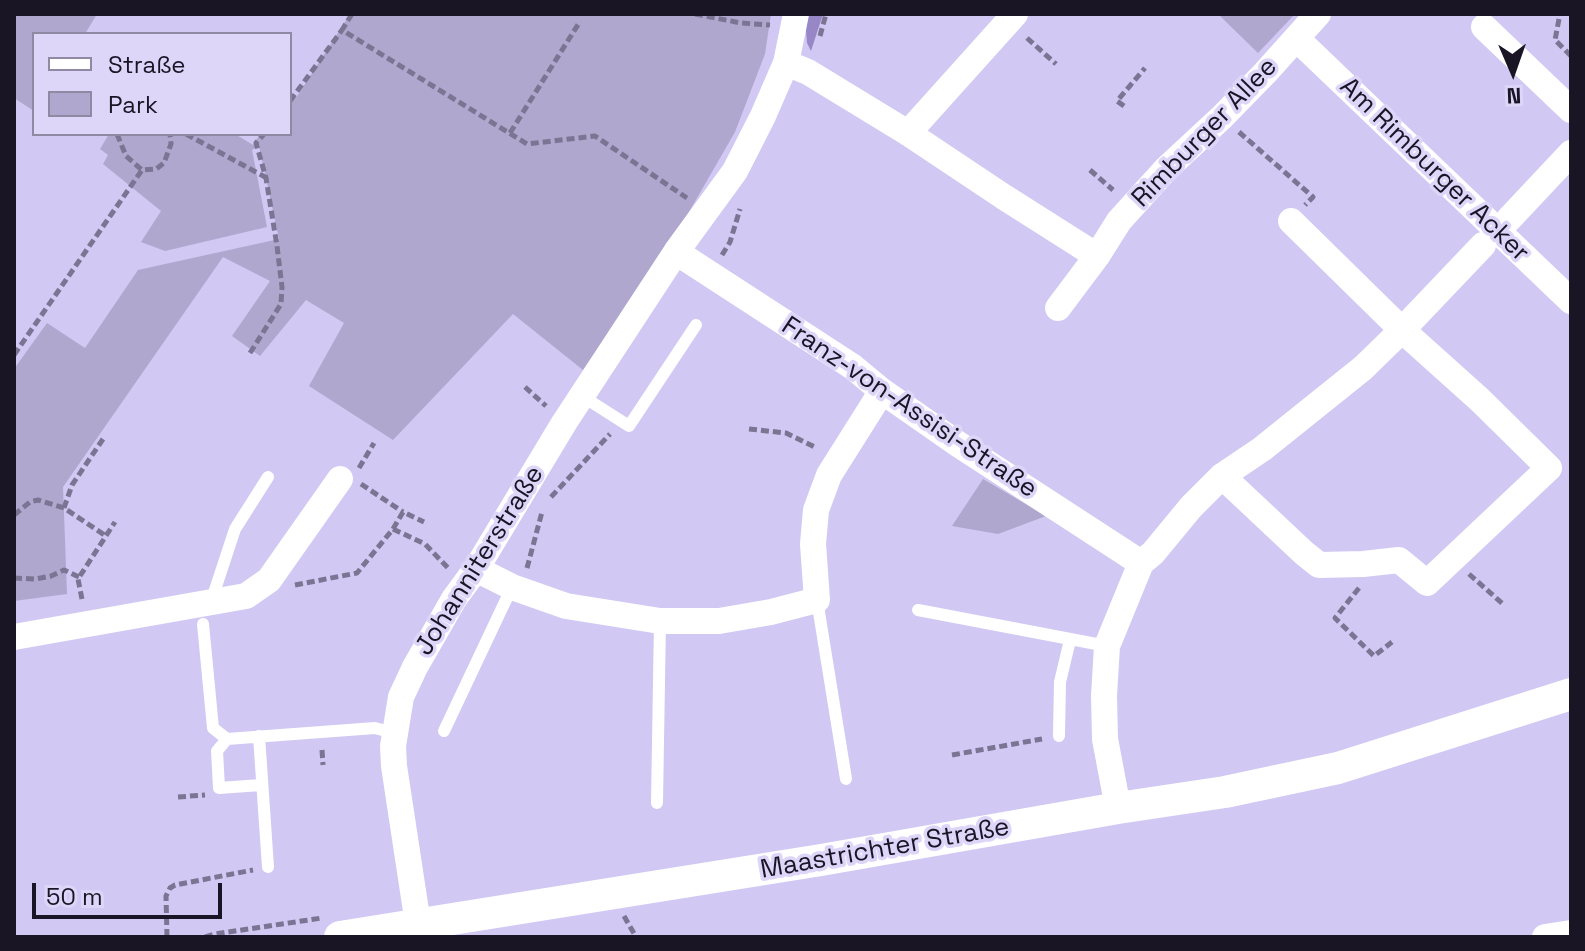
<!DOCTYPE html>
<html>
<head>
<meta charset="utf-8">
<style>
  body { margin:0 }
  #map { position:relative; width:1585px; height:951px; overflow:hidden; background:#d1c8f3; font-family:"Space Grotesk",sans-serif }
  canvas { display:block }
  .frame { position:absolute; inset:0; border:16px solid #191525; pointer-events:none }
  .legend { position:absolute; left:32px; top:32px; width:260px; height:104px; box-sizing:border-box; background:#ded6f9; border:2px solid #8f89a4; margin:0; padding:10px 14px; list-style:none; font-size:24px; color:#191525 }
  .legend li { display:flex; align-items:center; gap:16px; height:40px }
  .legend b { width:40px; border:2px solid #8f89a4 }
  .north { position:absolute; left:1473px; top:32px; width:80px; height:80px; -webkit-text-stroke:6px #ded6f9; paint-order:stroke; rotate:178deg; font-size:22px; font-weight:700; line-height:32px; text-align:center; color:#191525 }
  .north::after { content:''; display:block; margin:auto; width:28px; height:36px; background:#191525; clip-path:polygon(50% 0,100% 100%,50% 72%,0 100%) }
  .scale { position:absolute; left:32px; top:883px; width:190px; height:36px; box-sizing:border-box; border:4px solid #191525; border-top:0; padding-left:10px; font-size:24px; line-height:28px; white-space:nowrap; color:#191525; -webkit-text-stroke:6px #ded6f9; paint-order:stroke }
</style>
</head>
<body>
<div id="map">
<canvas width="1585" height="951"></canvas>
<div class="frame"></div>
<ul class="legend">
<li><b style="height:10px;background:#fff"></b>Straße</li>
<li><b style="height:22px;background:#b0a7cf"></b>Park</li>
</ul>
<div class="north">N</div>
<div class="scale">50 m</div>
</div>
<script>
const ctx = document.querySelector('canvas').getContext('2d');
ctx.lineJoin = 'round';
function paint(path, color) {
  ctx.fillStyle = color;
  ctx.fill(path, 'evenodd');
}
function toPath(rows) {
  const path = new Path2D();
  for (const r of rows) {
    path.moveTo(r[0], r[1]);
    for (let i = 2; i < r.length; i += 2) path.lineTo(r[i], r[i + 1]);
  }
  return path;
}
function trace(path, color, width, dash) {
  ctx.strokeStyle = color;
  ctx.lineWidth = width;
  ctx.lineCap = dash ? 'butt' : 'round';
  ctx.setLineDash(dash || []);
  ctx.stroke(path);
}
function write(font, color, halo, rows, align = 'center') {
  ctx.font = font + ' "Space Grotesk",sans-serif';
  ctx.lineWidth = 7;
  ctx.setLineDash([]);
  ctx.textBaseline = 'middle';
  ctx.strokeStyle = halo;
  ctx.fillStyle = color;
  for (const [text, x, y, turn = 0] of rows) {
    ctx.save();
    ctx.translate(x, y);
    ctx.rotate((+turn || 0) * Math.PI / 180);
    ctx.textAlign = isNaN(turn) ? turn : align;
    if (halo) ctx.strokeText(text, 0, 0);
    ctx.fillText(text, 0, 0);
    ctx.restore();
  }
}
paint(toPath([
  [14,14,97,14,85,34,34,34,34,111,14,98],
  [350,14,771,14,765,54,735,132,678,231,583,370,513,314,393,440,309,386,344,323,306,300,260,356,232,336,270,281,223,257,63,487,67,594,14,601,14,369,47,323,85,348,138,270,279,239,259,146,252,150,267,227,165,251,141,242,161,211,103,164,108,155,100,149,109,134,235,134,253,145,260,134,290,134,290,96,296,98],
  [1218,14,1295,14,1258,53],
  [983,479,1046,516,998,534,952,526]
]), '#b0a7cf');
paint(toPath([
  [808,14,823,14,811,51,807,43,806,30]
]), '#9787c6');
trace(toPath([
  [352,14,342,30,527,144,595,136,687,198],
  [695,14,741,23,770,25],
  [1559,19,1555,40,1571,56],
  [820,36,826,14],
  [1027,38,1056,64],
  [290,101,342,30],
  [1124,106,1117,101,1145,68],
  [1239,132,1313,197,1305,205],
  [510,133,579,23],
  [117,134,126,156,142,170],
  [186,134,265,177],
  [1090,170,1113,190],
  [722,255,730,242,740,209],
  [250,353,281,304,282,287,277,246,266,178,256,143,264,134],
  [14,355,142,170,156,169,164,163,171,144,170,134],
  [525,387,546,406],
  [749,429,786,433,817,448],
  [359,468,374,443],
  [361,484,403,512],
  [551,497,610,434],
  [64,508,72,485,103,439],
  [14,515,30,502,38,500,64,508,106,536],
  [393,529,403,512,424,522],
  [527,568,542,512],
  [1469,574,1504,605],
  [14,578,35,579,51,576,64,570,79,577],
  [295,585,357,573,393,529,425,544,449,569],
  [1359,588,1335,618,1374,656,1392,642],
  [82,599,78,579,115,522],
  [322,750,323,765],
  [952,755,1042,739],
  [178,797,205,795],
  [624,916,636,937],
  [167,937,166,896,170,888,175,885,253,870],
  [205,937,215,934,322,918]
]), '#7b7593', 5, [8, 4]);
trace(toPath([
  [582,396,629,426,696,325],
  [817,600,846,779],
  [211,602,235,529,268,477],
  [918,610,1107,646],
  [203,624,213,728,227,739],
  [444,731,512,587],
  [259,736,268,867],
  [1059,736,1060,682,1070,640],
  [261,785,219,788,217,751,227,739,375,728,394,733],
  [657,803,660,621]
]), '#fff', 12);
trace(toPath([
  [1484,27,1571,110],
  [1297,39,1571,301],
  [786,63,808,72,908,133,1004,197,1097,256],
  [908,133,1015,14],
  [1509,219,1571,153],
  [676,252,853,367,882,391,958,444,1141,563],
  [1058,308,1097,256,1119,221,1166,169,1222,117,1265,73,1318,14],
  [1222,476,1304,553,1319,565,1363,564,1399,560,1427,583,1549,468,1480,400,1402,330,1291,221],
  [476,569,512,587,566,606,660,621,719,621,771,612,817,600,813,544,816,510,829,475,882,391],
  [14,637,246,596,269,580,340,479],
  [1118,808,1105,739,1104,696,1107,646,1141,563,1153,553,1191,507,1222,476,1262,449,1363,368,1402,330,1483,245],
  [418,924,394,766,393,746,401,697,415,667,438,627,454,599,476,569,564,423,676,252,735,171,763,116,786,63,796,14],
  [1545,937,1571,933]
]), '#fff', 26);
trace(toPath([
  [340,937,821,860,1118,808,1225,792,1338,768,1571,694]
]), '#fff', 32);
write('26px', '#191525', '#ded6f9', [
  ["Rimburger Allee",1205,133,-46],
  ["Am Rimburger Acker",1434,170,44],
  ["Franz-von-Assisi-Straße",909,408,34],
  ["Johanniterstraße",480,561,-58],
  ["Maastrichter Straße",885,849,-10]
]);
</script>
</body>
</html>
